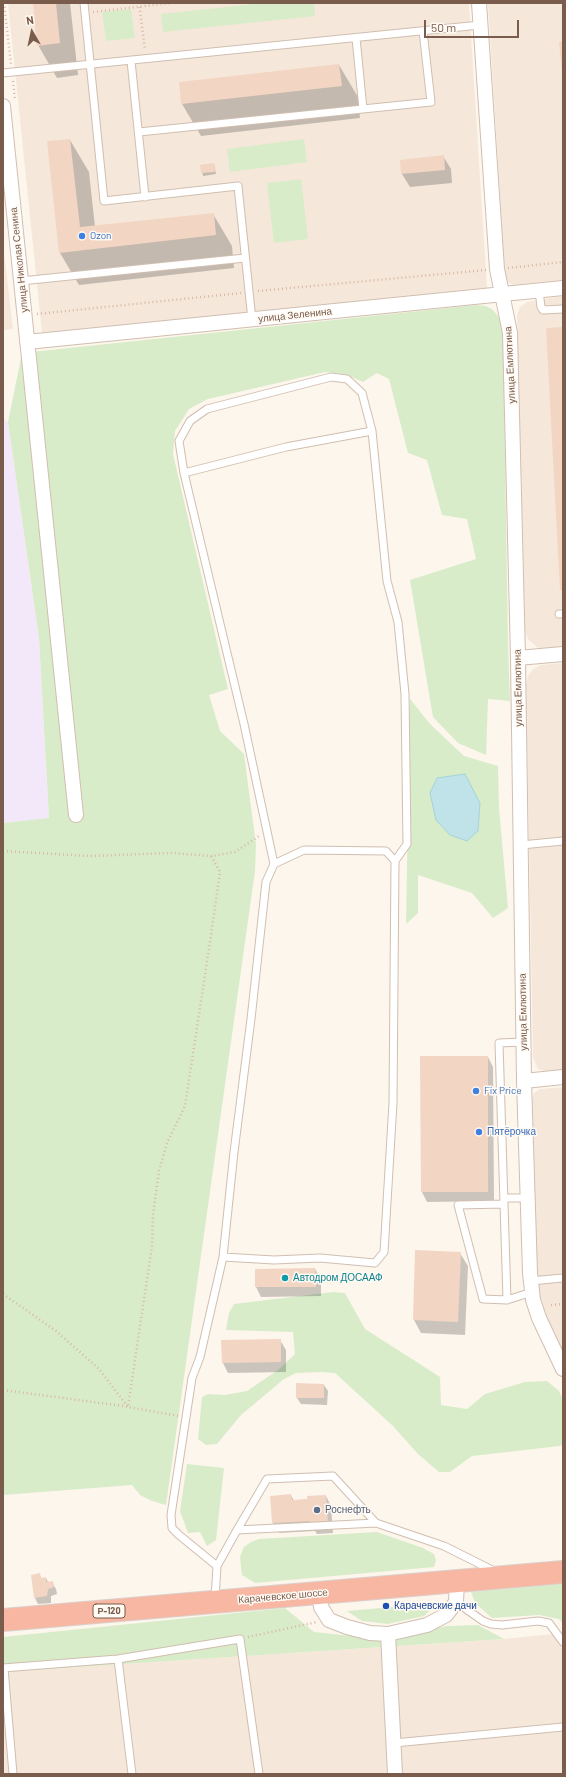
<!DOCTYPE html>
<html>
<head>
<meta charset="utf-8">
<style>
  body { margin:0 }
  #map { position:relative; width:566px; height:1777px; overflow:hidden; background:#fdf6ec; font-family:Barlow,sans-serif }
  canvas { display:block }
  .frame { position:absolute; inset:0; border:4px solid #7a5c4d; pointer-events:none }
  .north { position:absolute; left:12px; top:12px; width:40px; height:40px; -webkit-text-stroke:3px #fffaf3; paint-order:stroke; rotate:351deg; font-size:11px; font-weight:700; line-height:16px; text-align:center; color:#7a5c4d }
  .north::after { content:''; display:block; margin:auto; width:14px; height:18px; background:#7a5c4d; clip-path:polygon(50% 0,100% 100%,50% 72%,0 100%) }
  .scale { position:absolute; left:424px; top:20px; width:95px; height:18px; box-sizing:border-box; border:2px solid #7a5c4d; border-top:0; padding-left:5px; font-size:12px; line-height:14px; white-space:nowrap; color:#7a5c4d; -webkit-text-stroke:3px #fffaf3; paint-order:stroke }
</style>
</head>
<body>
<div id="map">
<canvas width="566" height="1777"></canvas>
<div class="frame"></div>
<div class="north">N</div>
<div class="scale">50 m</div>
</div>
<script>
const ctx = document.querySelector('canvas').getContext('2d');
ctx.lineJoin = 'round';
function paint(path, color) {
  ctx.fillStyle = color;
  ctx.fill(path, 'evenodd');
}
function toPath(rows) {
  const path = new Path2D();
  for (const r of rows) {
    path.moveTo(r[0], r[1]);
    for (let i = 2; i < r.length; i += 2) path.lineTo(r[i], r[i + 1]);
  }
  return path;
}
function trace(path, color, width, dash) {
  ctx.strokeStyle = color;
  ctx.lineWidth = width;
  ctx.lineCap = dash ? 'butt' : 'round';
  ctx.setLineDash(dash || []);
  ctx.stroke(path);
}
function write(font, color, halo, rows, align = 'center') {
  ctx.font = font + ' Barlow,sans-serif';
  ctx.lineWidth = 3;
  ctx.setLineDash([]);
  ctx.textBaseline = 'middle';
  ctx.strokeStyle = halo;
  ctx.fillStyle = color;
  for (const [text, x, y, turn = 0] of rows) {
    ctx.save();
    ctx.translate(x, y);
    ctx.rotate((+turn || 0) * Math.PI / 180);
    ctx.textAlign = isNaN(turn) ? turn : align;
    if (halo) ctx.strokeText(text, 0, 0);
    ctx.fillText(text, 0, 0);
    ctx.restore();
  }
}
paint(toPath([
  [8,3,469,3,487,288,42,333],
  [488,3,563,3,563,280,514,285,509,283,505,278],
  [3,243,13,329,3,330],
  [563,296,563,648,539,649,528,639,525,631,517,315,520,307,527,302],
  [563,663,563,1070,545,1071,538,1069,533,1057,526,685,528,676,533,669,541,665],
  [563,1087,563,1351,542,1308,537,1288,532,1099,534,1093,540,1089],
  [563,1633,563,1774,3,1774,3,1672,504,1639]
]), '#f5e8da');
paint(toPath([
  [3,418,8,422,39,638,49,819,3,823]
]), '#f3e8fa');
paint(toPath([
  [263,3,314,3,315,16,163,32,161,14],
  [131,9,135,38,106,41,102,12],
  [304,139,307,162,230,172,227,149],
  [301,179,308,239,274,243,267,183],
  [476,305,486,306,493,310,498,316,503,327,508,645,510,701,488,699,486,755,458,743,433,717,410,580,476,559,467,519,442,515,427,460,408,453,389,379,377,373,363,382,345,374,325,372,208,399,189,409,175,431,173,454,228,689,209,695,220,731,244,754,256,845,255,871,166,1505,152,1501,140,1495,132,1485,3,1495,3,823,49,818,39,638,8,422,22,353],
  [410,699,430,724,464,756,498,766,499,808,508,908,493,918,472,893,418,875,418,913,406,924],
  [333,1292,345,1293,365,1329,440,1377,441,1405,467,1409,485,1394,525,1382,547,1381,559,1391,563,1400,563,1444,560,1446,472,1456,450,1472,439,1472,418,1454,393,1426,335,1373,322,1372,296,1373,284,1379,241,1415,217,1444,206,1445,198,1439,202,1397,208,1394,225,1395,247,1391,278,1370,295,1354,293,1332,226,1330,229,1313,234,1304],
  [187,1464,224,1468,216,1540,207,1546,200,1532,188,1533,180,1511],
  [377,1532,423,1548,434,1554,436,1560,434,1567,255,1583,242,1575,240,1557,244,1547,251,1542,259,1539],
  [563,1584,563,1623,559,1619,539,1615,492,1618,475,1603,471,1592],
  [438,1603,424,1616,388,1624,362,1621,347,1611],
  [285,1608,314,1632,380,1639,447,1626,478,1625,504,1639,3,1672,3,1637]
]), '#d8ecc9');
const water = toPath([
  [465,774,480,803,478,831,467,841,450,835,436,820,430,793,437,778,465,774]
]);
paint(water, '#bfe3e8');
trace(water, '#a5d3da', 1);
paint(toPath([
  [34,3,70,3,78,75,57,78,38,45],
  [339,65,358,97,360,118,201,136,182,104],
  [70,140,89,172,95,227,213,214,232,246,234,268,79,285,60,253],
  [443,156,451,169,452,183,410,187,402,174,401,161],
  [214,164,216,174,203,176,201,165],
  [488,1057,493,1067,494,1201,427,1202,422,1192],
  [460,1253,468,1266,465,1335,421,1333,414,1320],
  [315,1269,321,1279,321,1296,261,1297,256,1287],
  [280,1340,286,1350,286,1372,228,1373,223,1363,222,1341],
  [324,1385,328,1391,327,1405,301,1404,297,1398],
  [291,1495,294,1501,326,1496,331,1506,333,1533,317,1534,315,1531,279,1533,273,1523],
  [39,1574,42,1579,46,1578,48,1582,52,1582,56,1589,57,1594,51,1596,51,1603,38,1604,35,1598]
]), '#0003');
paint(toPath([
  [33,3,56,3,60,43,37,46],
  [563,41,563,73,562,73,559,42],
  [339,64,342,86,181,104,179,82],
  [70,139,80,227,214,213,216,235,59,253,47,141],
  [444,155,445,170,401,174,400,160],
  [214,163,215,172,201,173,200,165],
  [563,327,563,590,560,590,546,328],
  [420,1056,488,1056,488,1192,421,1192],
  [415,1250,461,1252,458,1322,413,1320],
  [315,1268,316,1287,255,1287,255,1269],
  [281,1339,281,1362,222,1363,221,1340],
  [296,1383,324,1384,324,1398,296,1398],
  [291,1494,292,1500,307,1499,307,1496,326,1495,328,1524,310,1525,310,1521,272,1523,270,1496],
  [40,1573,41,1578,46,1577,46,1582,53,1581,54,1587,48,1589,47,1596,34,1598,31,1575]
]), '#f3d5c3');
const lane = toPath([
  [84,3,104,201,238,186,252,320],
  [356,38,363,109],
  [131,61,145,197],
  [3,73,480,25],
  [139,132,431,102,423,31],
  [21,281,245,258],
  [539,291,541,307,543,310,563,309],
  [184,473,286,447,372,431],
  [559,614,563,614],
  [521,845,563,841],
  [274,864,304,850,386,851,395,861],
  [523,1042,499,1043,507,1300,532,1292],
  [504,1198,527,1198],
  [504,1204,458,1205,483,1299,507,1300],
  [530,1281,563,1278],
  [237,1530,267,1479,333,1476,376,1523],
  [217,1566,179,1535,172,1528,171,1515,192,1378,200,1357,223,1257,234,1152,251,1019,266,882,274,864,244,724,184,473,179,441,190,421,207,409,331,377,347,379,362,393,372,431,387,581,398,622,405,694,407,844,395,861,393,1103,384,1252,375,1263,320,1258,274,1260,223,1257],
  [215,1599,217,1566,237,1530,376,1523,444,1546,496,1572],
  [456,1602,483,1621,491,1624,502,1625,538,1621,549,1623,563,1642],
  [118,1659,132,1774],
  [3,1668,118,1659,240,1639,259,1774],
  [4,1668,13,1774],
  [394,1743,563,1727]
]);
const street = toPath([
  [479,3,497,269,510,333,518,658,524,1081,530,1273,533,1300,539,1318,563,1369],
  [3,106,76,815],
  [27,342,563,288],
  [518,658,563,654],
  [524,1081,563,1077],
  [319,1593,321,1607,329,1620,347,1627,370,1633,388,1634,427,1625,446,1615,456,1602,457,1581],
  [388,1634,395,1774]
]);
const highway = toPath([
  [3,1620,563,1572]
]);
trace(lane, '#d1beb0', 9);
trace(street, '#d1beb0', 16);
trace(highway, '#dad1cd', 24);
trace(toPath([
  [4,3,11,64],
  [139,3,145,50],
  [93,12,172,3],
  [13,81,15,100],
  [508,268,563,262],
  [258,291,486,270],
  [37,314,241,293],
  [3,851,90,856,171,853,211,856,235,852,259,836],
  [3,1294,56,1331,99,1369,128,1407,152,1246,153,1214,159,1171,167,1143,185,1106,210,942,220,872,211,856],
  [551,1305,563,1304],
  [3,1390,123,1406,178,1416],
  [248,1637,317,1622]
]), '#d9b8a5', 2.5, [1, 3]);
trace(lane, '#fff', 7);
trace(street, '#fff', 14);
trace(highway, '#f7b7a3', 22);
for (const [x, y, r, color] of [
  [82,236,4,"#3f7fe0"],
  [476,1091,4,"#3f7fe0"],
  [479,1132,4,"#3f7fe0"],
  [285,1278,4,"#0f9aa8"],
  [317,1510,4,"#5c6f8a"],
  [386,1606,4,"#1a4fb4"]
]) {
  const dot = new Path2D();
  dot.arc(x, y, r, 0, 2 * Math.PI);
  ctx.fillStyle = color;
  ctx.fill(dot);
  trace(dot, '#fffaf3', 1.5);
}
for (const [x, y, w] of [
  [109,1611,32]
]) {
  const box = new Path2D();
  box.roundRect(x - w / 2, y - 7, w, 14, 3);
  ctx.fillStyle = '#fffaf3';
  ctx.fill(box);
  trace(box, '#7a5c4d', 1);
}
write('bold 9px', '#7a5c4d', null, [
  ["Р-120",109,1611]
]);
write('10px', '#366cbe', '#fffaf3', [
  ["Ozon",90,236],
  ["Fix Price",484,1091],
  ["Пятёрочка",487,1132]
], 'left');
write('10px', '#7a5c4d', '#fffaf3', [
  ["улица Николая Сенина",19,260,-96],
  ["улица Зеленина",295,315,-6],
  ["улица Емлютина",510,365,-93],
  ["улица Емлютина",518,688,-91],
  ["улица Емлютина",523,1012,-91],
  ["Карачевское шоссе",283,1596,-5]
]);
write('10px', '#0d838f', '#fffaf3', [
  ["Автодром ДОСААФ",293,1278]
], 'left');
write('10px', '#4e5e75', '#fffaf3', [
  ["Роснефть",325,1510]
], 'left');
write('10px', '#164399', '#fffaf3', [
  ["Карачевские дачи",394,1606]
], 'left');
</script>
</body>
</html>
